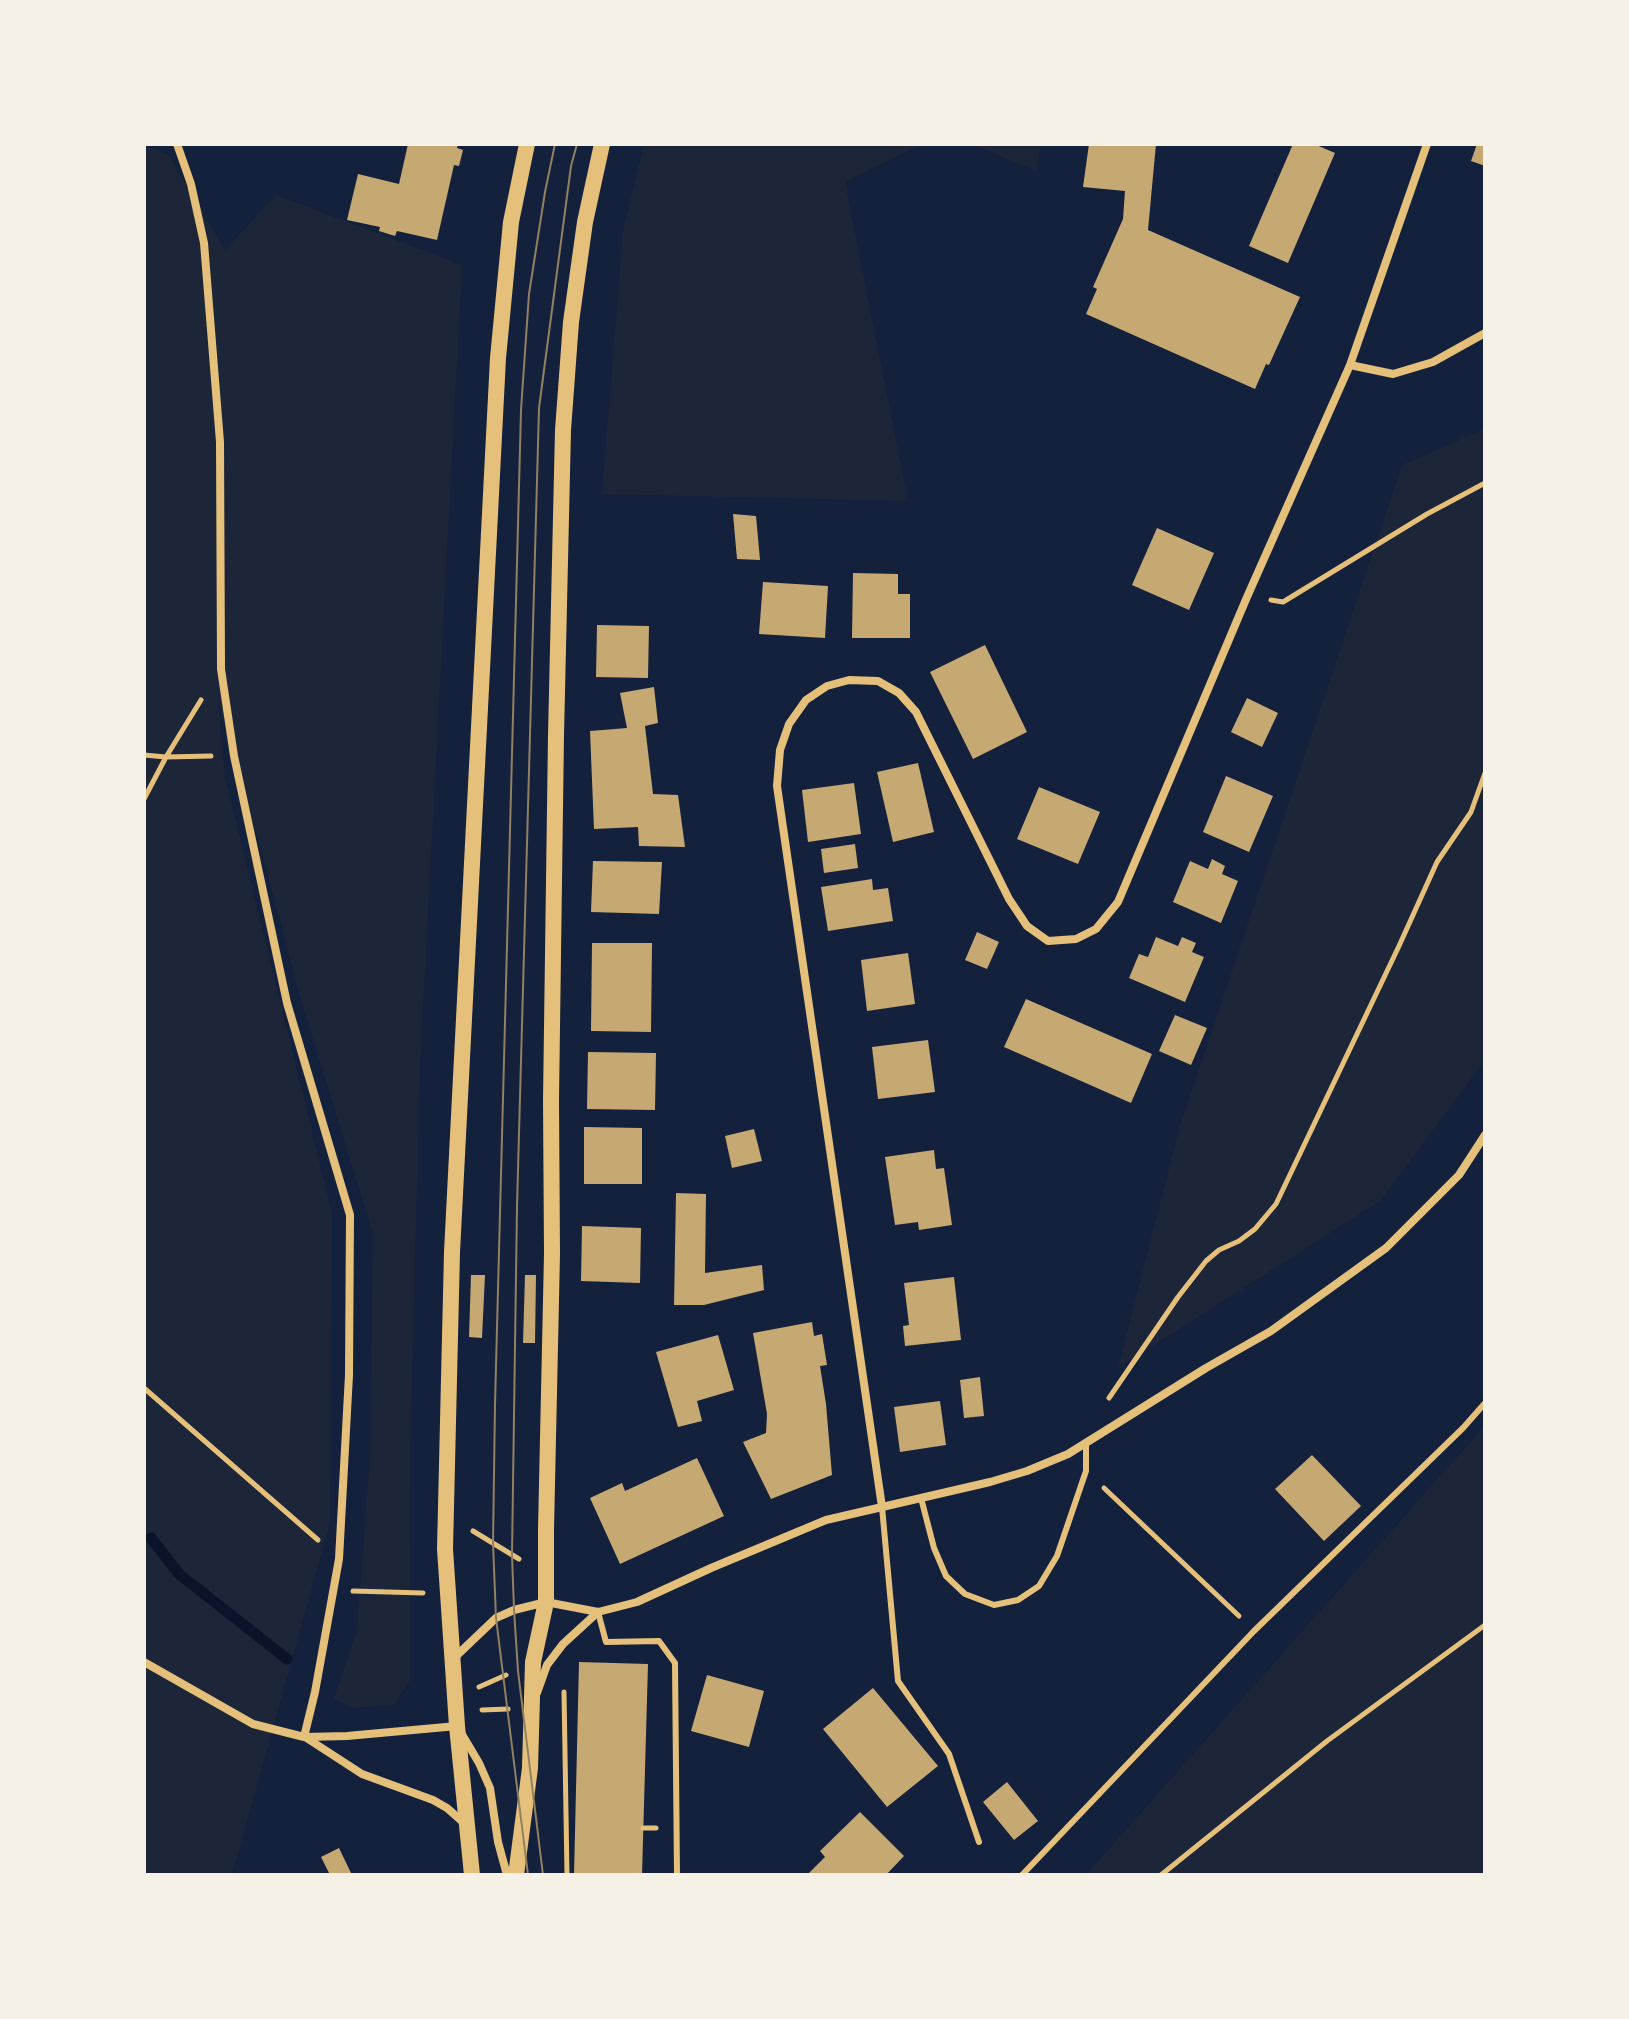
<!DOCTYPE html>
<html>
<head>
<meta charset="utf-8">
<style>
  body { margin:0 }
  #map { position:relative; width:1629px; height:2019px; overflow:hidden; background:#14213d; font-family:Helvetica,sans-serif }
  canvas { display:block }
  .frame { position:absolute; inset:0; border:146px solid #f6f1e7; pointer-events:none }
</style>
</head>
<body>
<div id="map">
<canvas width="1629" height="2019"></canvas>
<div class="frame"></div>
</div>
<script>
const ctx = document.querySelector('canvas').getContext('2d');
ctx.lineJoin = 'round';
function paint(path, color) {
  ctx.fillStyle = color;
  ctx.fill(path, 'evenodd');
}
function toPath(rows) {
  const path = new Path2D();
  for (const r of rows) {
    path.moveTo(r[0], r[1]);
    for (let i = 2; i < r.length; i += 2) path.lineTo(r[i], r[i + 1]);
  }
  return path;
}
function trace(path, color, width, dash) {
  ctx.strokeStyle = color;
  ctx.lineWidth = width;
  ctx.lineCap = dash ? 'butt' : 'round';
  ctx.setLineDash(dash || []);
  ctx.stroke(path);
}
paint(toPath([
  [644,144,923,144,845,182,908,501,602,494,623,231],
  [972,144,1041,144,1037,171],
  [144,145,168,154,225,250,276,195,462,265,420,1064,409,1494,410,1680,394,1705,352,1708,334,1698,357,1630,370,1456,373,1234,300,997,268,875,218,700,225,777,332,1213,330,1523,232,1875,144,1875],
  [1485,429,1485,1060,1380,1201,1118,1368,1179,1129,1402,465],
  [1485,1425,1485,1875,1086,1875,1474,1438]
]), '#1d2539');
trace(toPath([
  [151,1538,179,1574,287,1659]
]), '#0b132b', 11);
paint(toPath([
  [408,144,458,144,457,148,463,150,459,166,454,165,437,240,397,231,395,236,379,231,380,227,347,220,358,174,399,184],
  [1089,144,1156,144,1148,230,1300,297,1269,365,1266,364,1255,389,1086,314,1097,289,1093,287,1123,219,1125,191,1083,187],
  [1293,144,1314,144,1335,153,1288,263,1249,246],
  [1477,144,1485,144,1485,166,1471,161],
  [733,514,756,516,760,560,737,559],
  [1157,528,1214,553,1189,610,1132,585],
  [853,573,898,574,898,594,910,594,910,638,852,638],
  [763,582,828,586,825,638,759,634],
  [597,625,649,626,648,678,596,677],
  [985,645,1027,732,973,759,930,672],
  [654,687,658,723,645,726,653,794,678,795,685,847,639,846,638,827,594,829,590,731,627,728,620,693],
  [1247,698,1278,713,1262,747,1231,732],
  [918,763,934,832,893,842,877,772],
  [1226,776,1273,796,1249,852,1203,832],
  [854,783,861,834,808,842,802,790],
  [1039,787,1100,812,1078,864,1017,839],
  [855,844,858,868,824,873,821,849],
  [1212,859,1225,866,1222,874,1238,881,1221,923,1173,902,1190,861,1208,869],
  [593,861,662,862,659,914,591,912],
  [872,879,873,890,888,888,893,921,828,931,821,887],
  [977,932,999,942,987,969,965,960],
  [1156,937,1178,946,1182,937,1196,943,1192,952,1204,957,1185,1002,1129,978,1139,954,1148,957],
  [592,943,652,943,651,1032,591,1031],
  [908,953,915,1004,867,1011,861,960],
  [1026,999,1152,1054,1131,1103,1004,1047],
  [1175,1015,1207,1028,1191,1065,1159,1051],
  [928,1040,935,1092,878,1099,872,1047],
  [588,1052,656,1053,655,1110,587,1109],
  [584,1127,642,1128,642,1184,584,1184],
  [754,1129,762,1161,732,1168,725,1136],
  [934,1150,936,1169,944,1168,952,1225,919,1230,918,1222,895,1225,885,1157],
  [676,1193,706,1194,705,1273,762,1265,764,1290,704,1305,674,1305],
  [582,1226,641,1228,640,1283,581,1281],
  [471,1275,485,1275,482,1338,469,1337],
  [525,1275,536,1275,535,1343,523,1343],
  [954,1277,961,1340,905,1346,903,1326,909,1325,904,1283],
  [812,1322,814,1336,822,1334,827,1365,820,1366,826,1404,832,1475,771,1499,743,1442,766,1433,767,1414,753,1333],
  [718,1335,734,1390,697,1401,702,1421,678,1427,656,1352],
  [980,1377,984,1416,964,1418,960,1380],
  [940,1401,946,1445,900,1452,894,1407],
  [1312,1455,1361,1506,1324,1541,1275,1489],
  [697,1458,724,1516,620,1564,590,1498,622,1483,625,1491],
  [579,1662,648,1664,642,1875,574,1875],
  [707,1675,764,1691,749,1747,691,1731],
  [873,1688,938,1766,887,1807,823,1729],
  [1007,1782,1038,1821,1014,1840,983,1802],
  [860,1812,904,1856,886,1875,807,1875,825,1857,820,1851],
  [339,1848,352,1875,330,1875,321,1857]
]), '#c6a872');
trace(toPath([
  [1271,600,1283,602,1427,514,1485,483],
  [144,755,166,757,211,756],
  [144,799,166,757,201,700],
  [144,1388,318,1540],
  [1109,1398,1178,1297,1206,1261,1219,1250,1239,1241,1255,1229,1276,1204,1399,946,1437,862,1471,812,1485,773],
  [1104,1488,1239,1616],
  [473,1531,519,1559],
  [353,1591,423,1593],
  [479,1687,506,1675],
  [564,1692,567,1875],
  [482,1710,508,1709],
  [643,1828,656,1828],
  [1161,1875,1327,1741,1485,1625]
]), '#e5c07b', 5);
trace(toPath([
  [921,1498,934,1548,946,1576,965,1594,994,1605,1018,1600,1039,1586,1057,1556,1086,1471,1086,1443],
  [882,1507,898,1681,949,1754,979,1842],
  [598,1612,606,1642,659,1641,675,1663,677,1875],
  [1022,1875,1254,1631,1463,1428,1485,1403]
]), '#e5c07b', 6);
trace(toPath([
  [177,144,191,184,204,243,220,442,221,669,234,756,287,1003,350,1215,349,1375,339,1559,315,1692,304,1737],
  [1350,365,1393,374,1433,362,1485,333],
  [882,1507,777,786,780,750,789,724,806,700,827,686,849,680,878,681,899,693,916,712,1009,899,1027,926,1048,941,1076,939,1096,929,1118,902,1247,597,1350,365,1427,144],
  [453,1659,496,1618,514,1610,546,1602,598,1612,637,1602,711,1568,826,1520,990,1482,1027,1471,1068,1454,1206,1368,1271,1331,1386,1248,1459,1175,1485,1135],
  [144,1662,253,1724,304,1737,347,1736,457,1726,479,1763,490,1788,498,1842,507,1875],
  [537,1693,547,1665,563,1644,598,1612],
  [305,1737,362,1774,433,1800,447,1808,464,1823]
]), '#e5c07b', 8);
trace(toPath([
  [472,1875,457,1726,445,1549,452,1252,498,358,511,222,527,144],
  [516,1875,530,1768,533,1662,546,1602,546,1530,552,1254,551,1100,556,735,563,430,571,322,585,222,602,144]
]), '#e5c07b', 16);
trace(toPath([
  [528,1875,496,1618,493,1543,495,1404,521,410,529,294,545,192,555,144],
  [543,1875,518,1671,514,1610,512,1555,517,1206,539,408,571,166,577,144]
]), '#918062', 2);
</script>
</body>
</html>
